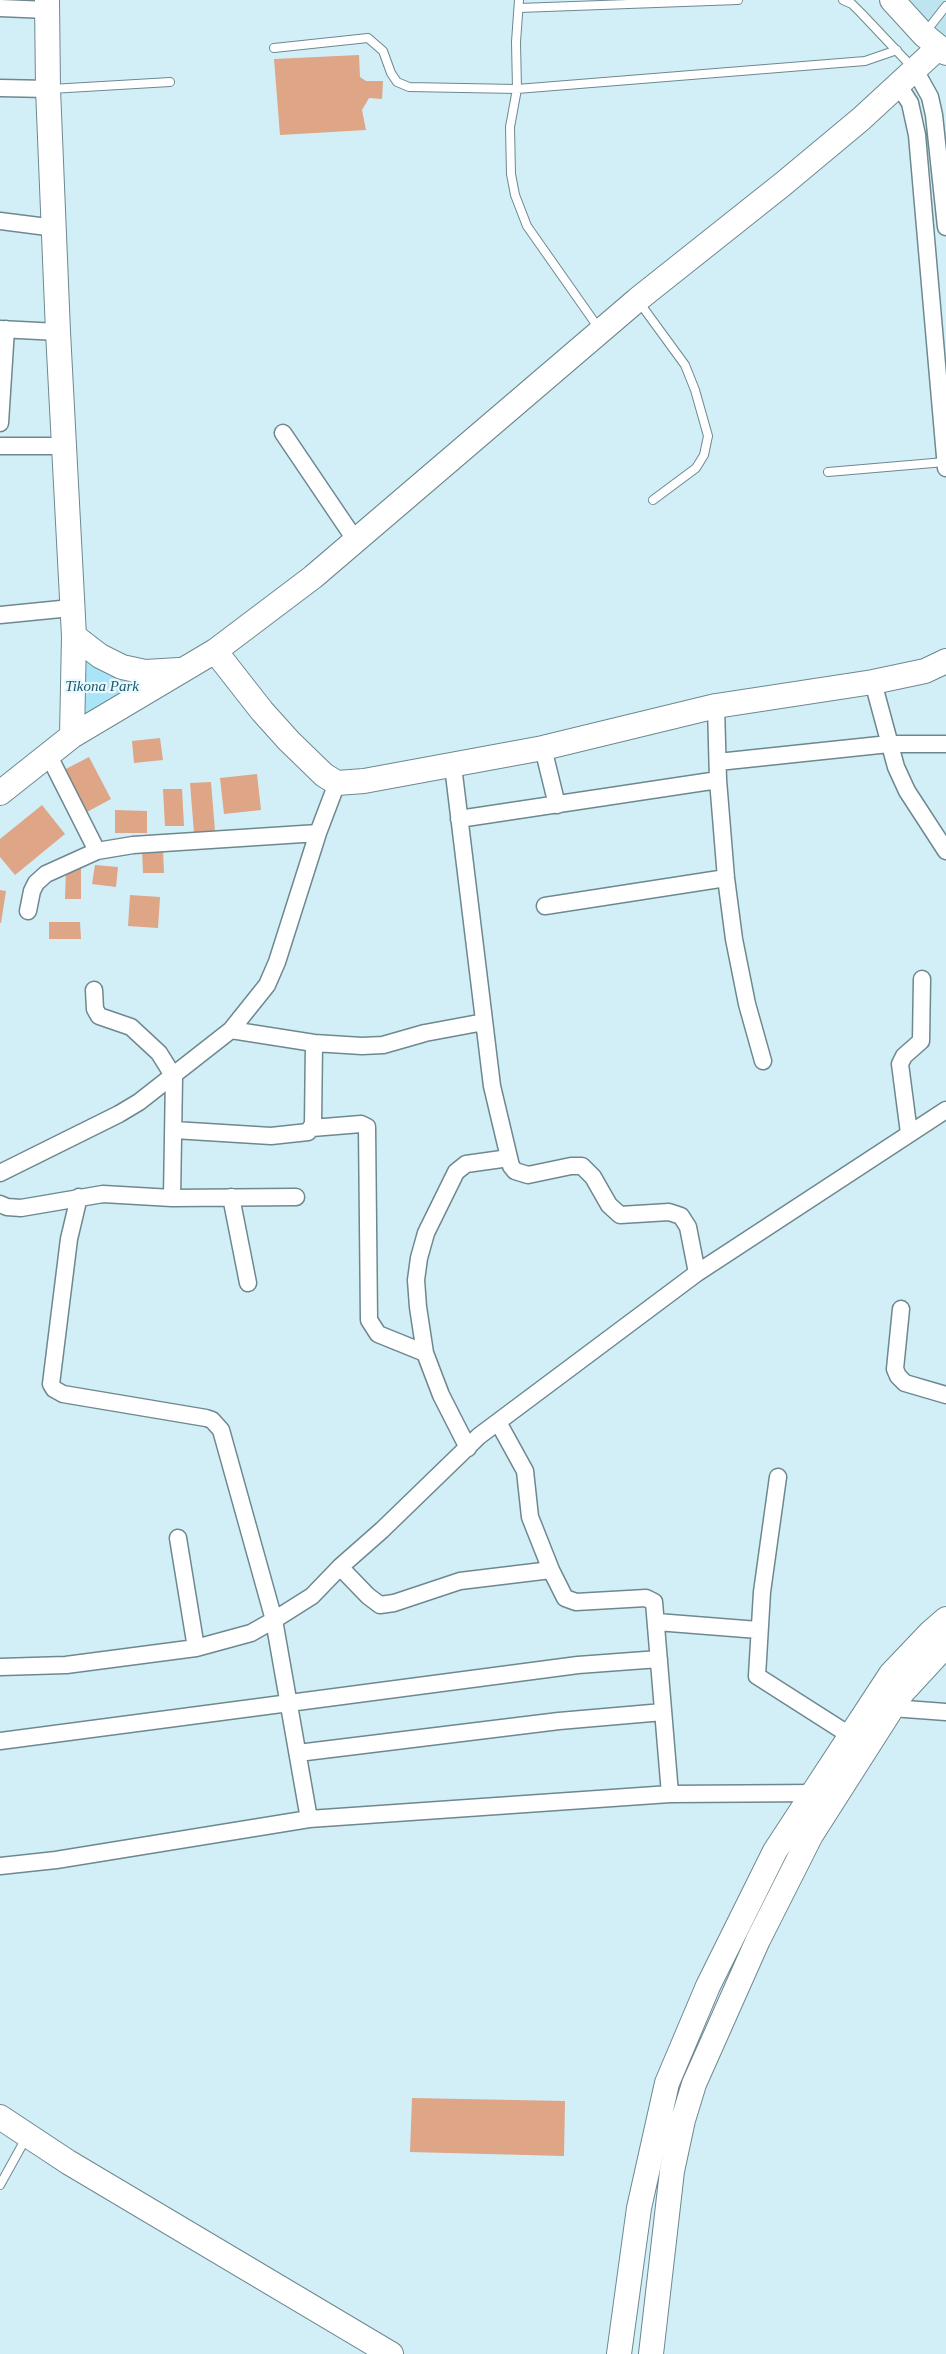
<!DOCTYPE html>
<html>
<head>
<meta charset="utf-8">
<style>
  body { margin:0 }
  canvas { display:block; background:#d2eef7 }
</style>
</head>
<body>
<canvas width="946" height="2354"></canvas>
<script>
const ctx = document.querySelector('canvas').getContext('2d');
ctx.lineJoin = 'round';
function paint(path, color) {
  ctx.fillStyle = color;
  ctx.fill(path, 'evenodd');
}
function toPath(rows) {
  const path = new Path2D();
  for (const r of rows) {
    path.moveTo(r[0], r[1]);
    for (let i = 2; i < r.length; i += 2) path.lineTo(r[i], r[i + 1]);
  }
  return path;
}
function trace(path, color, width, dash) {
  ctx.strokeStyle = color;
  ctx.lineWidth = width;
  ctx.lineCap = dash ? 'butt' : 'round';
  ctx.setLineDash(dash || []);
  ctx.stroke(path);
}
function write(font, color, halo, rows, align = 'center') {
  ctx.font = font + ' Georgia,serif';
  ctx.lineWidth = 4.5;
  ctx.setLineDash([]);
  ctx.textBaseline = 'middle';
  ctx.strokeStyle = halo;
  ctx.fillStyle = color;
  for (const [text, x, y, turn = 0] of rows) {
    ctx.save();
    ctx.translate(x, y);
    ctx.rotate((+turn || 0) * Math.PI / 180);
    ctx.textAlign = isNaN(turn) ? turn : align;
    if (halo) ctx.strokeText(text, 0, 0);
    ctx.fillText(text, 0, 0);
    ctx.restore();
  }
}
paint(toPath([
  [887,0,946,0,946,61]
]), '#bee4f0');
paint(toPath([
  [79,645,155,676,78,732]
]), '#aae5f7');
paint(toPath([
  [359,55,360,77,366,81,383,81,382,99,369,98,362,110,366,130,280,135,274,59],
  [160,738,163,760,134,763,132,741],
  [89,757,111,799,85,813,62,771],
  [257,774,261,810,224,814,220,778],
  [211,782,215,831,194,833,190,783],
  [163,789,182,789,184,826,165,826],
  [42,805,65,834,15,875,0,857,0,839],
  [115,810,147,811,147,833,115,833],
  [142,850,163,850,164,873,143,873],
  [95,865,118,867,116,887,92,884],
  [66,868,81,868,81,899,65,899],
  [0,890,6,891,1,923,0,923],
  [130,895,160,897,158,928,128,926],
  [49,922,80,922,81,939,49,939],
  [412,2098,565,2101,564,2156,410,2152]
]), '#dea586');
const lane = toPath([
  [519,0,516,42,517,89,510,127,511,174,515,195,527,226,600,330],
  [843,0,852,4,862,14,913,68],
  [519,8,738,0],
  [924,34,946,6],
  [274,48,368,38,383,51,391,73,397,82,409,87,517,89,865,61,897,50],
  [51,89,170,82],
  [639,302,685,365,695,390,708,436,704,455,696,468,653,500],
  [828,472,945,462],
  [0,2185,26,2138]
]);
const street = toPath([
  [0,8,47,10],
  [915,70,930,97,934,115,946,227],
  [899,86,910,103,917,135,946,468],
  [0,88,48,89],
  [0,221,55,228],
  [0,329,58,332],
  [0,423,6,329],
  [283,433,356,541],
  [0,446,65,446],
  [0,615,71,608],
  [873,682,896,767,907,791,946,851],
  [716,706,718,780,726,878,734,939,747,1004,763,1061],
  [543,748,557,805],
  [48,754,97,851],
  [718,762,889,744,946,744],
  [453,766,492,1086,511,1166,515,1171,528,1175,571,1166,582,1166,593,1177,609,1205,620,1215,669,1212,681,1216,688,1227,697,1273],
  [459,819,718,780],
  [545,906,726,878],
  [28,911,32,891,36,883,46,874,97,851,133,845,318,833],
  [94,990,95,1009,99,1016,131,1027,159,1053,174,1077,172,1198],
  [231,1030,314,1043,362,1046,383,1045,425,1033,484,1022],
  [312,1128,361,1124,367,1127,369,1320,378,1334,425,1353],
  [174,1130,271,1136,308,1132,313,1124,314,1043],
  [909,1133,900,1064,904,1056,921,1041,922,979],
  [0,1173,119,1114,139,1102,231,1030,267,985,277,962,318,833,337,783],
  [79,1197,69,1239,51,1384,54,1389,63,1394,206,1418,212,1420,221,1430,274,1620,309,1819],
  [231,1197,248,1283],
  [0,1204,7,1207,21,1208,103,1194,172,1198,296,1197],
  [901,1309,895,1369,898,1376,905,1383,946,1395],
  [498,1422,525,1471,530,1517,551,1570,565,1598,576,1602,646,1598,654,1602,670,1794],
  [468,1448,441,1395,425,1353,418,1307,416,1280,419,1258,426,1233,456,1172,466,1164,509,1158],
  [778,1477,762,1592,757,1676,851,1736],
  [178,1538,196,1648],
  [340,1567,368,1596,380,1605,394,1603,460,1581,551,1570],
  [657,1622,758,1630],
  [0,1667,66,1665,196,1648,251,1633,274,1620,312,1596,340,1567,382,1530,479,1436,697,1273,946,1110],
  [892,1708,946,1712],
  [0,1741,578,1665,659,1659],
  [298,1753,559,1721,663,1712],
  [0,1866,56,1860,309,1819,670,1794,820,1793]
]);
const secondary = toPath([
  [47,0,48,89,58,332,74,636,72,736],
  [892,0,924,35,946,53],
  [74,636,100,656,122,667,145,672,179,670],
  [215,651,262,711,289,741,324,775,337,783,364,781,543,748,716,706,873,682,925,671,946,661],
  [0,793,72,736,215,651,313,577,637,300,783,184,861,119,938,48],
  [0,2117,68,2162,391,2354],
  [619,2354,639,2208,667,2083,708,1986,775,1851,813,1793,891,1674,931,1632,946,1619],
  [651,2354,672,2171,683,2120,694,2084,758,1940,811,1835,901,1694,946,1645]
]);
trace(lane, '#6e8890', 10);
trace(street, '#6e8890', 19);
trace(secondary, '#6e8890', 26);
trace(lane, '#fff', 8);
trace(street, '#fff', 16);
trace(secondary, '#fff', 24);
write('italic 15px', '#1d5969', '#e8f9ff', [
  ["Tikona Park",102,687]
]);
</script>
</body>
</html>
